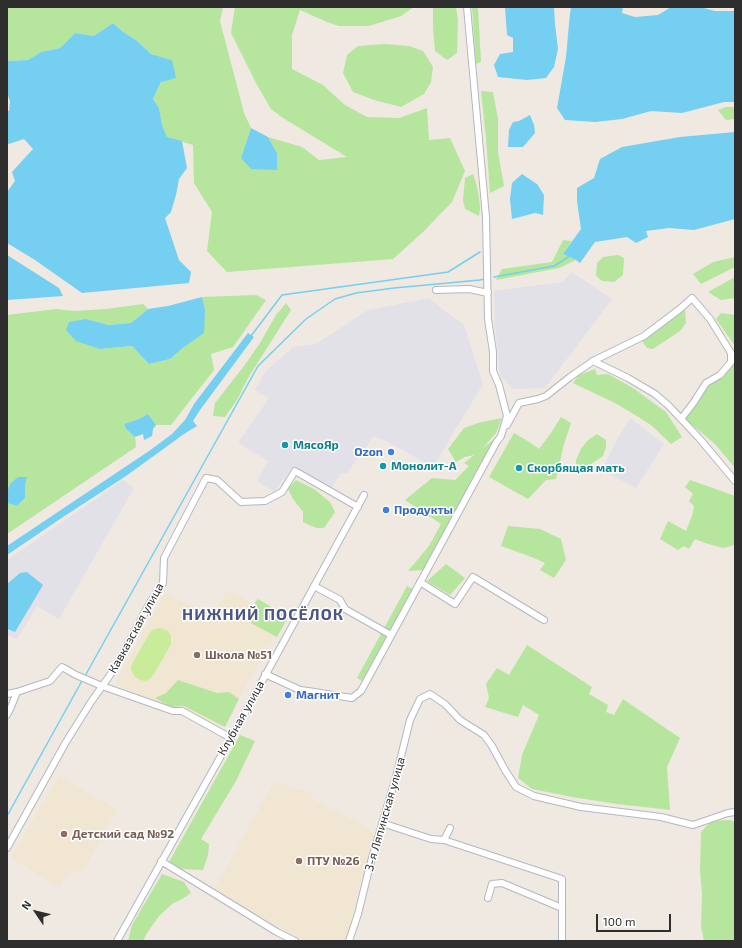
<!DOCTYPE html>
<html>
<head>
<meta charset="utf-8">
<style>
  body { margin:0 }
  #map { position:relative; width:742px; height:948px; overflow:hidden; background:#efe9e1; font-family:"Exo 2",sans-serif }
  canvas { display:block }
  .frame { position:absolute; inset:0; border:8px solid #2e2e2e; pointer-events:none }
  .north { position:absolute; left:16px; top:892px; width:40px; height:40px; -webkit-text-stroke:3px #fff; paint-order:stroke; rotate:305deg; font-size:11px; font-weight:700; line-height:16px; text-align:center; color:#2e2e2e }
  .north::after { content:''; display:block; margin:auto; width:14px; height:18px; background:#2e2e2e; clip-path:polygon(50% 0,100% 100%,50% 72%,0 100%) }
  .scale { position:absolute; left:596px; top:914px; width:75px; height:18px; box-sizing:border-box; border:2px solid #2e2e2e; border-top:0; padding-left:5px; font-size:12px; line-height:14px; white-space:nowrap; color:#2e2e2e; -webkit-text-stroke:3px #fff; paint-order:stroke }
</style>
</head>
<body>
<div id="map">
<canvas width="742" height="948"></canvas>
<div class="frame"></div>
<div class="north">N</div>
<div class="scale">100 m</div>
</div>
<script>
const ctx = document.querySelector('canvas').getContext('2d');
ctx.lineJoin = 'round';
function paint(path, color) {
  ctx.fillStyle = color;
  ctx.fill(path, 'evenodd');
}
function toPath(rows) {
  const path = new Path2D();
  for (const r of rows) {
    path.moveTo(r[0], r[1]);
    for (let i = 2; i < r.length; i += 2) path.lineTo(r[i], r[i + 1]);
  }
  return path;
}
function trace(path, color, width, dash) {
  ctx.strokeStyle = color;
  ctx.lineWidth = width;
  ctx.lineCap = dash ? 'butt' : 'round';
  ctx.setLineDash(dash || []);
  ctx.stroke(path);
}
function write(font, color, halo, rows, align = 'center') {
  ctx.font = font + ' "Exo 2",sans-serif';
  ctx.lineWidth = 3;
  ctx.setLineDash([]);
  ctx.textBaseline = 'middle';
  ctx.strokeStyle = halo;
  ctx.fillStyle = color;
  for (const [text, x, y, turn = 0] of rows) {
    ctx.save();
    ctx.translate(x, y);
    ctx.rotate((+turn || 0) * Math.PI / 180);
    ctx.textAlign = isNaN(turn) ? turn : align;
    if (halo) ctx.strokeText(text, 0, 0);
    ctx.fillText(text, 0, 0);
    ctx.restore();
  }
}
paint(toPath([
  [572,272,612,299,545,388,513,389,500,375,495,327,494,291,562,282],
  [429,298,441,308,464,325,483,384,433,467,386,441,374,436,347,473,341,473,331,489,292,468,274,492,257,481,268,461,238,443,269,398,255,390,265,372,293,347,316,344,368,310],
  [630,418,664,444,636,488,601,470,619,436],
  [123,480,134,488,59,619,37,606,17,639,7,635,7,560]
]), '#e3e1e8');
paint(toPath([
  [228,590,276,616,279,627,224,724,217,726,170,700,166,706,115,684,165,593,201,611,218,607],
  [59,776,117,810,83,871,66,874,59,887,11,858],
  [274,782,312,793,312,799,369,828,375,835,359,887,352,917,350,931,345,941,304,941,214,890]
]), '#f0e6d1');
paint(toPath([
  [7,7,223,7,220,21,244,113,251,128,241,158,277,170,277,153,268,137,302,147,319,160,347,157,283,118,271,109,256,83,231,33,235,7,414,7,401,16,369,26,339,26,327,22,300,10,292,35,292,69,323,85,345,105,367,117,399,118,427,108,429,140,450,138,465,171,452,202,423,232,393,259,227,272,207,251,212,212,194,183,193,145,167,137,162,125,159,108,153,99,172,60,151,54,136,40,123,32,113,23,94,36,75,33,60,48,41,52,28,60,7,61],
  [433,7,456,7,458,20,457,53,447,60,435,51,433,28],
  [472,7,478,7,481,62,476,64],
  [385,44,409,46,423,51,433,67,431,82,424,94,401,107,374,100,353,92,343,73,347,55,358,46],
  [481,91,493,92,498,119,498,152,504,186,490,193,486,138],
  [726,107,735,107,735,119,726,120,718,110],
  [473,174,476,183,479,197,480,208,479,216,465,209,463,200,465,178],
  [563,240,572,241,563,254,576,260,559,268,496,280,502,269,552,262],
  [618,255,624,258,623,275,614,282,602,281,596,276,597,263,603,257],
  [735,257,735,267,701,284,693,274,713,262],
  [735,277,735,298,721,300,708,292],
  [256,295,266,300,233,347,211,354,214,370,171,425,156,425,148,414,139,419,124,424,126,429,135,437,136,447,7,534,7,503,17,506,25,498,25,484,8,490,7,499,7,315,56,309,74,311,106,309,143,304,148,309,131,323,109,325,86,319,100,349,132,346,149,364,170,359,184,347,205,309,202,297],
  [286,303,291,310,248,378,237,400,225,417,213,416,215,403,244,366,260,343,276,315],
  [685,310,686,323,680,331,653,349,647,348,642,341],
  [721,313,735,315,735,346,716,319],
  [735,358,735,468,715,444,685,419,708,386,725,373,735,363],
  [595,369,597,375,608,374,633,388,666,412,682,437,671,444,651,425,632,413,615,403,573,383,579,375],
  [561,417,571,423,564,444,556,479,546,480,528,499,489,477,514,433,531,443,539,449,551,433],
  [502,418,496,433,483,448,499,435,424,570,408,571,429,546,441,524,405,500,432,478,455,480,469,466,464,463,474,455,465,457,456,462,448,449,464,428,478,423],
  [597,434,606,440,606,448,603,456,588,466,576,469,576,460,581,449,588,440],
  [296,480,314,489,330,502,335,512,324,528,317,528,309,525,303,522,303,512,293,499,288,489],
  [690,480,724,492,735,496,735,545,723,548,705,543,695,539,689,549,684,546,678,550,660,539,668,521,686,531,693,513,694,506,689,501,693,494,685,487],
  [508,526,540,529,561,539,566,560,554,578,540,570,545,563,534,558,501,546],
  [446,564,465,578,450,595,427,581],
  [407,586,413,589,362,681,357,678],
  [258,599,288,617,277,637,251,623,256,614,255,602],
  [527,645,592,687,589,694,608,705,606,712,614,715,623,699,680,738,667,767,670,810,617,804,572,797,532,789,518,778,522,755,539,715,523,705,518,717,485,707,489,698,486,684,497,668,509,675],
  [178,680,217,693,229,692,239,699,225,727,184,706,171,707,155,698,166,693],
  [240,735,255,741,236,781,201,839,209,844,208,855,203,870,180,869,169,862],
  [730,820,735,822,735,941,704,941,701,926,702,894,700,870,701,832,711,821],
  [162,874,184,882,191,893,182,899,172,904,159,916,147,933,143,941,128,941,132,925]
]), '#b6e59e');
paint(toPath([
  [159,628,164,629,168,631,171,636,171,644,154,674,150,679,145,681,140,680,134,676,132,672,131,667,133,662,151,631,155,629]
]), '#c9ec9a');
paint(toPath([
  [505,7,554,7,555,24,558,49,554,67,546,78,527,80,498,77,494,65,500,54,513,52,513,38,507,35],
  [571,7,623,7,622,13,635,17,658,15,671,7,700,7,715,11,735,11,735,102,724,102,682,113,651,111,622,119,595,122,565,120,557,108,566,57,570,13],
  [113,23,123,32,136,40,151,54,172,60,176,78,161,82,153,99,159,108,162,125,167,137,182,141,187,168,179,179,176,195,171,212,165,218,179,260,191,272,189,283,82,293,35,260,7,243,7,192,15,181,12,172,33,149,24,139,9,144,7,143,7,111,9,111,10,101,7,93,7,61,28,60,41,52,60,48,75,33,94,36],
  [530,115,534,125,535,133,523,147,508,147,509,130,513,122,519,121],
  [251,128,268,137,277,153,277,170,251,169,241,158],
  [735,132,735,219,694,230,669,228,646,231,648,237,636,243,627,237,595,242,580,263,576,260,563,254,581,229,577,201,577,188,594,178,600,159,622,147,680,137],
  [522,174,537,184,544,195,543,215,535,213,512,219,510,199,512,183],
  [7,255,59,288,63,296,7,300],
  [202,297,205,309,204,333,184,347,170,359,149,364,132,346,100,349,76,341,66,330,69,322,86,319,109,325,131,323,148,309,168,306],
  [248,333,254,337,200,410,193,421,197,426,184,434,126,476,63,517,7,555,7,546,149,451,172,434,185,420,194,404],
  [148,414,156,425,153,429,152,436,144,440,143,434,135,437,126,429,124,424,139,419],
  [18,477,27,477,25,484,25,498,17,506,7,503,7,499,8,490,10,484],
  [27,572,43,585,15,632,7,629,7,584,20,573]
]), '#75cff0');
trace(toPath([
  [494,277,554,266,570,256],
  [251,336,282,295,448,272,480,252],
  [85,676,258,366,306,319,335,299,356,293,394,288,480,280,484,279],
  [7,816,83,679]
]), '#75cff0', 1.5);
const minor = toPath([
  [436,290,469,289,488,293],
  [593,361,628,378,655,394,668,405,699,438,735,481],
  [507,425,519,403,538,399,546,396,570,377,593,361,644,336,681,308,692,298,710,319,731,353,731,362,720,375,706,383,694,402,681,419],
  [420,582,455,604,473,577,544,620],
  [314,586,340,600,345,609,391,635],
  [265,674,300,690,308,691,352,698,361,691,496,443,501,436,507,416,499,385,493,371,493,352,488,319,486,217,467,7],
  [7,694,17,692,50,681,62,667,76,675,102,686,173,711,182,711,231,738],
  [7,715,11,707,17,692],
  [382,823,431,839,444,840,450,828],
  [444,840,562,879,562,941],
  [7,848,66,742,91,702,115,668,151,601,163,583,164,558,206,478,217,480,241,502,265,501,282,492,295,471,358,507],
  [161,861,277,932,295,941],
  [488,898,492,884,502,883,562,908],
  [117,941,231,738,364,495],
  [349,941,358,914,370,865,396,777,410,720,420,699,430,694,445,704,460,720,484,735,492,746,505,770,516,787,534,796,581,807,661,817,693,825,728,813,735,812]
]);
trace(minor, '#b4b7c1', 8);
trace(minor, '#fff', 6);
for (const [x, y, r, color] of [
  [285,445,4,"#0f9aa8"],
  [391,452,4,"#3f7fe0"],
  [383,466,4,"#0f9aa8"],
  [519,468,4,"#0f9aa8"],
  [386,510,4,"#3f7fe0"],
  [197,655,4,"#8d6e63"],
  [288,695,4,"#3f7fe0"],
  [64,834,4,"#8d6e63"],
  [299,861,4,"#8d6e63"]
]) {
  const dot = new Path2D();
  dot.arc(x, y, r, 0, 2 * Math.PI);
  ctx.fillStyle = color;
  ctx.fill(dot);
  trace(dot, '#fff', 1.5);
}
write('bold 12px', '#0d838f', '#fff', [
  ["МясоЯр",293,445],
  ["Монолит-А",391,466],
  ["Скорбящая мать",527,468]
], 'left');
write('bold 12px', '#366cbe', '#fff', [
  ["Ozon",383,452,"right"],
  ["Продукты",394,510],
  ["Магнит",296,695]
], 'left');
write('12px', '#2e2e2e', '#fff', [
  ["Кавказская улица",136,628,-61],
  ["Клубная улица",241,718,-61],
  ["3-я Ляпинская улица",385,814,-74]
]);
write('bold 12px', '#785e54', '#fff', [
  ["Школа №51",205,655],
  ["Детский сад №92",72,834],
  ["ПТУ №26",307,861]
], 'left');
ctx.letterSpacing = '1px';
write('bold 16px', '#4d5680', '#fff', [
  ["НИЖНИЙ ПОСЁЛОК",263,615]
]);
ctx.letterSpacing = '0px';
</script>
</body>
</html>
